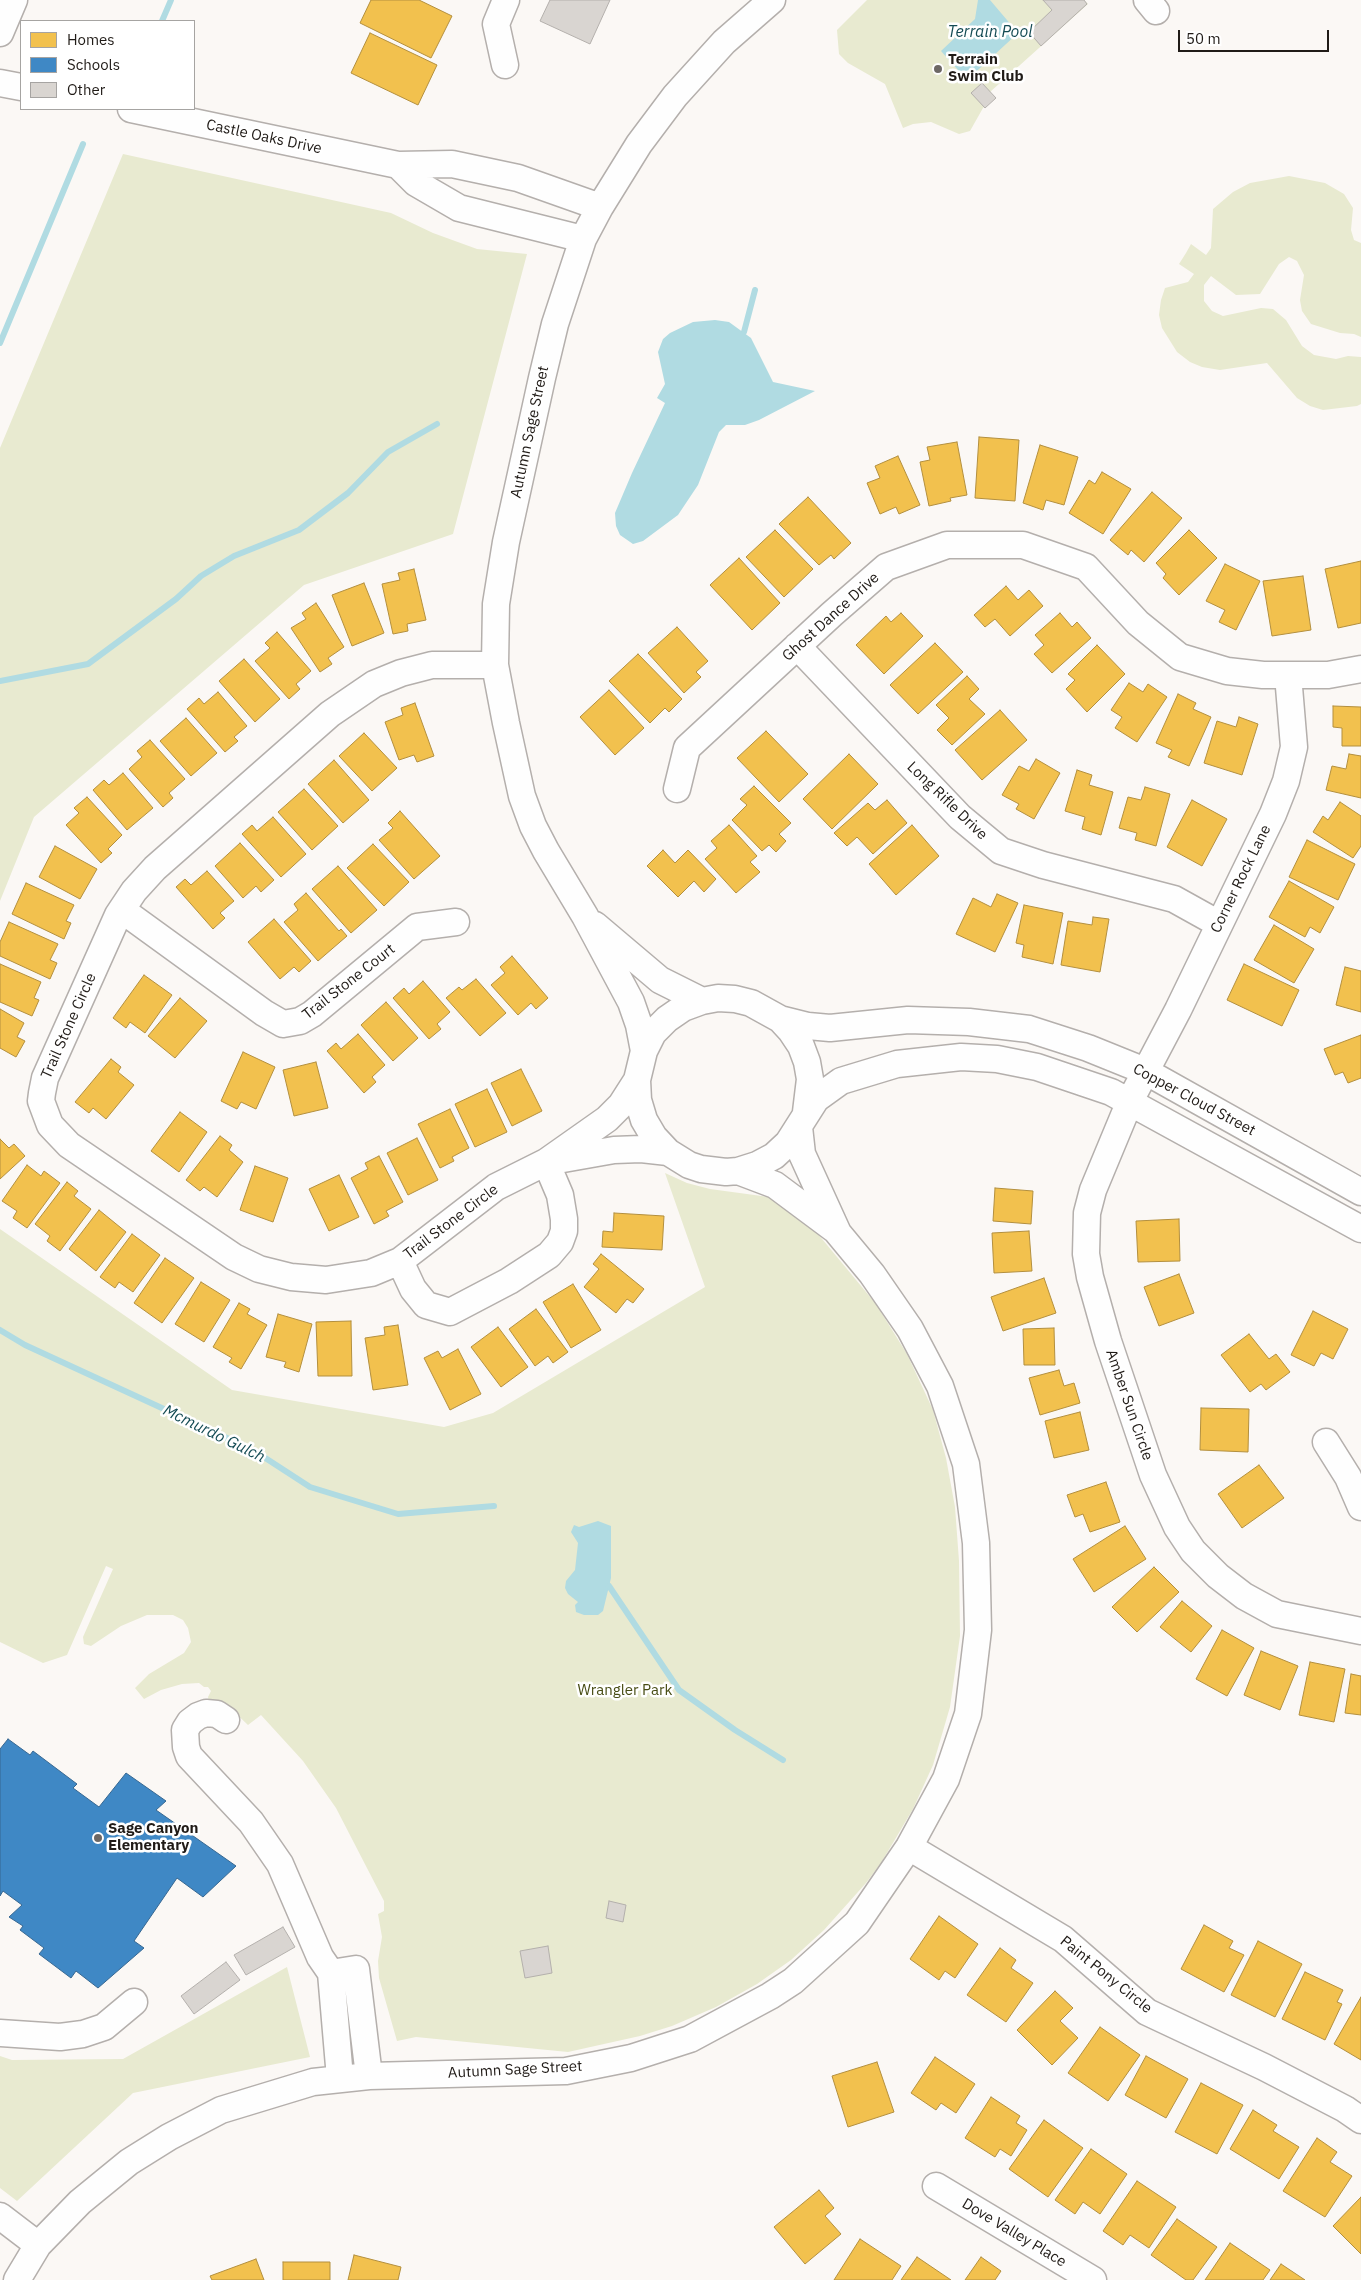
<!DOCTYPE html>
<html>
<head>
<meta charset="utf-8">
<style>
  body { margin:0 }
  #map { position:relative; width:1361px; height:2280px; overflow:hidden; background:#fbf8f5; font-family:"IBM Plex Sans",sans-serif }
  canvas { display:block }
  .legend { position:absolute; left:20px; top:20px; width:175px; height:90px; box-sizing:border-box; background:#fff; border:1px solid #a6a4a2; margin:0; padding:6px 9px; list-style:none; font-size:15px; color:#201b17 }
  .legend li { display:flex; align-items:center; gap:10px; height:25px }
  .legend b { width:25px; border:1px solid #a6a4a2 }
  .scale { position:absolute; left:1178px; top:30px; width:151px; height:22px; box-sizing:border-box; border:2px solid #201b17; border-top:0; padding-left:6px; font-size:15px; line-height:18px; white-space:nowrap; color:#201b17; -webkit-text-stroke:4px #fff; paint-order:stroke }
</style>
</head>
<body>
<div id="map">
<canvas width="1361" height="2280"></canvas>
<ul class="legend">
<li><b style="height:14px;background:#f2c14e"></b>Homes</li>
<li><b style="height:14px;background:#3f88c5"></b>Schools</li>
<li><b style="height:14px;background:#d9d5d1"></b>Other</li>
</ul>
<div class="scale">50 m</div>
</div>
<script>
const ctx = document.querySelector('canvas').getContext('2d');
ctx.lineJoin = 'round';
function paint(path, color) {
  ctx.fillStyle = color;
  ctx.fill(path, 'evenodd');
}
function toPath(rows) {
  const path = new Path2D();
  for (const r of rows) {
    path.moveTo(r[0], r[1]);
    for (let i = 2; i < r.length; i += 2) path.lineTo(r[i], r[i + 1]);
  }
  return path;
}
function trace(path, color, width, dash) {
  ctx.strokeStyle = color;
  ctx.lineWidth = width;
  ctx.lineCap = dash ? 'butt' : 'round';
  ctx.setLineDash(dash || []);
  ctx.stroke(path);
}
function write(font, color, halo, rows, align = 'center') {
  ctx.font = font + ' "IBM Plex Sans",sans-serif';
  ctx.lineWidth = 5;
  ctx.setLineDash([]);
  ctx.textBaseline = 'middle';
  ctx.strokeStyle = halo;
  ctx.fillStyle = color;
  for (const [text, x, y, turn = 0] of rows) {
    ctx.save();
    ctx.translate(x, y);
    ctx.rotate((+turn || 0) * Math.PI / 180);
    ctx.textAlign = isNaN(turn) ? turn : align;
    if (halo) ctx.strokeText(text, 0, 0);
    ctx.fillText(text, 0, 0);
    ctx.restore();
  }
}
paint(toPath([
  [867,0,1084,0,1088,4,990,92,994,97,983,108,970,131,959,134,931,122,913,124,903,128,885,84,848,63,839,54,837,30],
  [123,154,391,213,433,233,477,249,527,254,453,534,304,585,34,817,0,901,0,448],
  [1289,176,1325,183,1344,194,1353,208,1351,230,1354,240,1361,243,1361,337,1354,334,1340,333,1311,324,1302,311,1300,300,1304,275,1297,261,1289,257,1279,264,1260,294,1236,295,1211,276,1204,285,1204,301,1212,311,1223,316,1261,308,1273,309,1286,320,1302,346,1314,355,1336,359,1348,356,1361,357,1361,404,1357,406,1323,410,1310,406,1297,398,1267,363,1220,370,1202,367,1190,362,1177,352,1162,328,1159,315,1161,300,1165,288,1188,282,1194,274,1179,264,1186,253,1191,244,1206,255,1211,248,1213,209,1233,192,1250,183],
  [665,1173,687,1183,710,1189,769,1197,803,1216,876,1304,907,1354,933,1410,946,1458,955,1507,959,1561,960,1636,950,1707,933,1765,913,1809,881,1863,866,1883,824,1930,791,1960,757,1984,716,2007,672,2026,640,2036,568,2052,416,2037,397,2041,379,1978,378,1961,382,1937,378,1914,384,1911,384,1901,336,1808,303,1761,261,1715,248,1725,228,1706,209,1702,208,1697,211,1691,208,1687,204,1687,199,1683,182,1684,161,1690,144,1699,135,1688,149,1674,184,1653,191,1642,188,1628,183,1620,173,1615,147,1615,121,1626,91,1646,84,1644,83,1637,113,1569,106,1566,67,1655,43,1663,0,1642,0,1229,232,1390,444,1427,493,1413,705,1287],
  [287,1967,310,2057,133,2093,17,2201,0,2188,0,2056,12,2060,123,2059]
]), '#e8ead0');
paint(toPath([
  [978,0,990,0,1018,33,967,80,941,51,975,19],
  [715,320,729,322,751,338,773,382,815,391,759,420,745,425,726,425,719,432,698,485,678,515,643,541,633,544,620,535,616,526,615,513,632,473,665,403,657,398,665,384,658,352,663,339,670,333,693,322],
  [598,1521,611,1526,611,1578,603,1611,598,1615,584,1615,576,1612,575,1605,578,1602,568,1594,565,1588,566,1581,575,1570,578,1543,571,1532,574,1525,579,1527]
]), '#b0dbe2');
const homes = toPath([
  [371,0,419,0,452,16,431,58,360,23,371,0],
  [370,33,437,65,418,105,351,73,370,33],
  [979,437,1019,440,1015,501,975,498,979,437],
  [957,442,967,495,950,498,951,501,929,506,920,462,930,460,927,447,957,442],
  [1040,445,1078,457,1064,505,1046,500,1043,510,1023,503,1040,445],
  [898,456,920,505,899,514,896,507,880,514,867,483,880,478,875,466,898,456],
  [1102,472,1131,489,1103,534,1069,513,1089,480,1095,484,1102,472],
  [1152,492,1182,518,1144,562,1131,550,1128,555,1110,540,1152,492],
  [808,497,851,543,834,559,831,555,819,565,779,524,808,497],
  [775,530,813,569,784,597,746,557,775,530],
  [1189,530,1217,558,1179,595,1163,578,1166,574,1156,563,1189,530],
  [739,558,780,603,752,630,710,585,739,558],
  [1361,561,1361,623,1338,628,1325,569,1361,561],
  [1225,564,1260,581,1236,630,1219,622,1225,610,1206,601,1225,564],
  [414,569,426,620,407,624,408,631,393,634,382,584,400,580,398,573,414,569],
  [1303,576,1311,630,1272,636,1263,581,1303,576],
  [364,583,384,633,352,646,332,595,364,583],
  [1006,586,1018,600,1029,590,1043,606,1010,636,995,619,985,627,974,615,1006,586],
  [316,603,344,647,328,658,332,664,320,672,291,628,306,619,302,613,316,603],
  [901,613,923,636,884,674,856,645,886,616,891,622,901,613],
  [1060,613,1072,627,1077,622,1091,638,1052,673,1034,654,1044,645,1035,635,1060,613],
  [677,627,708,661,696,672,701,677,684,693,648,653,677,627],
  [277,632,311,671,296,684,300,689,289,699,255,661,270,648,265,643,277,632],
  [935,643,963,672,918,714,890,685,935,643],
  [1097,645,1125,674,1087,712,1066,689,1075,680,1068,674,1097,645],
  [638,654,682,699,669,712,665,708,650,723,609,681,638,654],
  [244,659,280,699,255,722,219,681,244,659],
  [967,676,979,689,969,699,985,714,952,745,937,730,949,718,936,705,967,676],
  [1129,683,1143,692,1148,684,1167,697,1137,742,1115,728,1122,717,1111,710,1129,683],
  [609,690,644,728,615,755,580,717,609,690],
  [218,692,247,726,234,737,238,741,225,752,187,709,199,698,204,704,218,692],
  [1178,694,1196,703,1193,709,1211,717,1189,766,1168,757,1172,750,1156,743,1178,694],
  [415,703,434,756,417,762,414,755,399,760,385,722,403,715,401,708,415,703],
  [1333,706,1361,707,1361,746,1342,746,1342,728,1333,727,1333,706],
  [1000,710,1027,740,982,780,955,750,1000,710],
  [1239,717,1258,724,1242,775,1204,763,1217,721,1236,727,1239,717],
  [186,718,217,753,191,776,160,741,186,718],
  [766,731,808,774,779,802,737,758,766,731],
  [364,733,397,768,372,791,339,756,364,733],
  [150,740,185,779,169,793,173,798,163,807,129,769,142,757,137,751,150,740],
  [849,754,878,784,832,829,803,799,849,754],
  [1349,754,1361,756,1361,798,1326,790,1332,766,1346,769,1349,754],
  [1036,759,1060,773,1034,819,1016,809,1019,804,1002,795,1019,766,1029,771,1036,759],
  [334,760,369,800,343,823,308,784,334,760],
  [1077,770,1092,775,1089,785,1113,792,1101,835,1082,829,1085,817,1065,811,1077,770],
  [123,773,153,808,127,830,93,790,104,780,109,785,123,773],
  [754,786,791,823,779,834,786,841,776,852,769,845,762,851,732,820,747,805,740,799,754,786],
  [1145,787,1170,794,1156,846,1135,840,1137,833,1119,828,1128,797,1141,800,1145,787],
  [304,789,338,826,312,850,278,812,304,789],
  [87,797,122,835,108,849,112,853,101,863,66,825,79,813,74,808,87,797],
  [887,800,907,823,873,854,857,837,847,846,834,833,868,803,875,810,887,800],
  [1192,800,1227,819,1202,866,1167,847,1192,800],
  [1340,802,1361,816,1361,846,1353,858,1313,832,1323,816,1328,820,1340,802],
  [400,811,440,856,414,879,379,840,393,828,388,823,400,811],
  [273,817,306,854,281,877,242,834,252,825,257,831,273,817],
  [729,825,757,856,750,862,760,872,736,893,705,859,717,848,711,841,729,825],
  [912,825,939,856,896,895,869,864,912,825],
  [1307,840,1355,864,1338,900,1289,877,1307,840],
  [240,843,274,880,261,892,256,886,243,898,215,866,240,843],
  [373,844,409,882,384,906,347,868,373,844],
  [55,846,97,869,80,899,39,877,55,846],
  [663,850,675,863,688,850,716,879,704,892,694,881,678,897,647,866,663,850],
  [338,866,377,910,351,933,312,889,338,866],
  [207,871,234,901,220,913,225,918,213,929,176,887,185,879,191,885,207,871],
  [1289,881,1334,907,1320,933,1310,927,1305,937,1269,917,1289,881],
  [26,883,74,905,66,921,71,923,64,939,12,914,26,883],
  [306,893,339,931,341,929,347,936,318,961,284,922,298,910,294,904,306,893],
  [997,894,1018,903,995,952,956,934,973,898,991,907,997,894],
  [1024,905,1063,913,1053,964,1022,957,1024,945,1016,943,1024,905],
  [1093,917,1109,919,1100,972,1061,965,1068,921,1092,925,1093,917],
  [274,919,311,961,299,972,294,967,280,979,248,942,274,919],
  [9,922,58,944,50,960,57,963,50,979,0,956,0,942,9,922],
  [1274,925,1314,949,1294,983,1254,960,1274,925],
  [512,956,548,998,536,1009,531,1003,518,1015,491,985,505,973,500,967,512,956],
  [0,964,41,982,34,998,39,1000,32,1016,0,1002,0,964],
  [1244,964,1299,990,1282,1026,1227,1000,1244,964],
  [1345,967,1361,971,1361,1012,1336,1005,1345,967],
  [144,975,172,995,145,1033,130,1022,126,1028,113,1018,144,975],
  [476,979,506,1013,480,1036,446,998,459,987,462,990,476,979],
  [423,981,450,1012,437,1024,441,1029,429,1039,393,998,404,988,409,994,423,981],
  [180,998,207,1021,175,1058,148,1036,180,998],
  [386,1002,418,1038,393,1061,361,1025,386,1002],
  [0,1009,24,1023,17,1037,25,1041,16,1057,0,1048,0,1009],
  [358,1034,385,1065,372,1077,376,1082,364,1093,327,1051,336,1043,341,1049,358,1034],
  [1361,1035,1361,1078,1348,1083,1343,1072,1335,1075,1324,1049,1361,1035],
  [243,1052,275,1067,256,1109,241,1102,237,1109,221,1101,243,1052],
  [111,1059,121,1067,118,1072,134,1085,106,1119,93,1108,89,1113,75,1102,111,1059],
  [316,1062,328,1108,294,1116,283,1070,316,1062],
  [521,1069,542,1111,512,1126,491,1083,521,1069],
  [487,1089,507,1132,475,1147,455,1104,487,1089],
  [450,1109,469,1148,452,1157,454,1161,440,1168,418,1124,450,1109],
  [180,1112,207,1132,179,1172,151,1151,180,1112],
  [220,1136,232,1145,229,1150,243,1162,217,1197,204,1187,200,1191,186,1180,220,1136],
  [417,1138,438,1180,408,1195,387,1153,417,1138],
  [0,1139,9,1148,14,1144,25,1156,0,1179,0,1139],
  [379,1156,403,1202,386,1211,389,1216,374,1224,351,1178,368,1169,365,1163,379,1156],
  [27,1165,41,1176,44,1171,60,1183,27,1228,13,1218,17,1211,2,1201,27,1165],
  [255,1166,288,1178,273,1222,240,1210,255,1166],
  [339,1175,359,1217,329,1231,309,1189,339,1175],
  [67,1182,78,1191,74,1196,91,1209,60,1251,47,1241,50,1236,35,1224,67,1182],
  [995,1188,1033,1191,1031,1224,993,1221,995,1188],
  [99,1210,126,1232,96,1271,69,1249,99,1210],
  [614,1213,664,1216,662,1250,602,1247,603,1231,613,1232,614,1213],
  [1179,1219,1180,1261,1138,1262,1136,1221,1179,1219],
  [1029,1231,1032,1271,994,1273,992,1233,1029,1231],
  [132,1234,160,1255,133,1292,119,1282,115,1288,100,1277,132,1234],
  [601,1254,644,1289,633,1303,627,1299,616,1313,584,1287,599,1269,593,1264,601,1254],
  [165,1258,194,1278,162,1323,134,1303,165,1258],
  [1179,1274,1194,1313,1159,1326,1144,1287,1179,1274],
  [1044,1278,1056,1313,1003,1331,991,1297,1044,1278],
  [201,1282,230,1300,204,1342,175,1324,201,1282],
  [573,1284,601,1330,571,1348,543,1302,573,1284],
  [239,1303,250,1309,247,1314,267,1325,241,1369,229,1362,232,1358,213,1347,239,1303],
  [536,1309,568,1352,553,1363,548,1356,535,1366,509,1329,536,1309],
  [1313,1311,1348,1329,1333,1359,1321,1353,1314,1366,1291,1355,1313,1311],
  [278,1314,312,1324,299,1372,284,1367,286,1362,266,1357,278,1314],
  [351,1321,352,1376,318,1376,316,1322,351,1321],
  [398,1325,408,1385,373,1390,365,1338,385,1335,384,1327,398,1325],
  [498,1327,528,1367,501,1387,471,1347,498,1327],
  [1054,1328,1055,1365,1024,1365,1023,1329,1054,1328],
  [1249,1334,1269,1359,1276,1354,1290,1372,1266,1390,1261,1384,1250,1392,1221,1355,1249,1334],
  [458,1349,481,1394,450,1410,424,1358,438,1351,442,1358,458,1349],
  [1059,1370,1064,1386,1074,1383,1080,1403,1040,1415,1029,1378,1059,1370],
  [1201,1408,1249,1409,1248,1452,1200,1450,1201,1408],
  [1080,1412,1089,1450,1054,1458,1045,1421,1080,1412],
  [1259,1465,1284,1498,1242,1528,1218,1494,1259,1465],
  [1106,1482,1120,1522,1090,1532,1083,1514,1075,1517,1067,1495,1106,1482],
  [1125,1526,1146,1559,1094,1592,1073,1559,1125,1526],
  [1154,1567,1179,1592,1137,1632,1112,1607,1154,1567],
  [1182,1601,1212,1626,1191,1652,1160,1627,1182,1601],
  [1222,1630,1254,1648,1227,1696,1196,1679,1222,1630],
  [1261,1651,1298,1666,1280,1710,1244,1695,1261,1651],
  [1310,1662,1345,1669,1334,1722,1299,1715,1310,1662],
  [1351,1674,1361,1676,1361,1715,1345,1713,1351,1674],
  [939,1916,978,1944,955,1978,945,1971,939,1980,910,1959,939,1916],
  [1204,1925,1233,1941,1229,1948,1244,1955,1224,1992,1181,1969,1204,1925],
  [1258,1941,1302,1964,1275,2017,1231,1995,1258,1941],
  [1000,1948,1016,1960,1011,1968,1033,1983,1006,2022,967,1995,1000,1948],
  [1305,1972,1343,1990,1337,2002,1342,2004,1325,2040,1282,2019,1305,1972],
  [1055,1991,1073,2008,1060,2021,1078,2038,1052,2065,1017,2030,1055,1991],
  [1361,1997,1361,2060,1334,2044,1361,1997],
  [1100,2027,1140,2055,1108,2101,1068,2073,1100,2027],
  [1146,2056,1188,2079,1166,2118,1125,2095,1146,2056],
  [935,2057,975,2084,956,2113,941,2103,936,2110,911,2093,935,2057],
  [877,2062,894,2112,848,2127,832,2076,877,2062],
  [1201,2083,1243,2105,1217,2154,1175,2132,1201,2083],
  [991,2097,1020,2116,1016,2123,1027,2130,1011,2156,1000,2149,995,2157,965,2138,991,2097],
  [1253,2110,1277,2125,1273,2131,1299,2147,1279,2179,1230,2149,1253,2110],
  [1044,2120,1083,2148,1048,2197,1009,2169,1044,2120],
  [1317,2138,1337,2152,1330,2162,1352,2176,1325,2217,1283,2191,1317,2138],
  [1091,2149,1127,2174,1100,2214,1083,2202,1075,2214,1055,2200,1091,2149],
  [1137,2181,1176,2207,1149,2248,1130,2235,1123,2245,1103,2231,1137,2181],
  [819,2190,834,2208,825,2216,841,2234,805,2264,774,2227,819,2190],
  [1361,2197,1361,2254,1333,2226,1361,2197],
  [1177,2219,1217,2247,1193,2280,1186,2280,1151,2255,1177,2219],
  [860,2239,901,2266,892,2280,834,2280,860,2239],
  [1230,2243,1270,2270,1263,2280,1205,2280,1230,2243],
  [354,2255,401,2267,398,2280,348,2280,354,2255],
  [917,2257,951,2280,901,2280,917,2257],
  [981,2257,1001,2271,995,2280,965,2280,981,2257],
  [256,2259,264,2280,212,2280,210,2276,256,2259],
  [283,2262,330,2262,330,2280,283,2280,283,2262],
  [1281,2264,1305,2280,1270,2280,1281,2264]
]);
paint(homes, '#f2c14e');
trace(homes, '#b38f3e', 1);
const schools = toPath([
  [8,1739,30,1755,33,1751,77,1784,73,1788,99,1807,126,1773,166,1801,156,1810,236,1866,203,1897,177,1878,134,1941,144,1948,98,1988,76,1971,71,1978,39,1954,44,1948,20,1930,23,1926,9,1917,22,1905,3,1891,0,1896,0,1749,8,1739]
]);
paint(schools, '#3f88c5');
trace(schools, '#366791', 1);
trace(toPath([
  [162,21,171,0],
  [744,332,755,290],
  [0,343,83,144],
  [0,681,88,664,176,599,201,576,234,556,299,530,348,493,388,452,437,424],
  [0,1330,25,1345,253,1450,310,1487,398,1514,494,1506],
  [609,1586,679,1690,735,1730,783,1760]
]), '#b0dbe2', 6);
const building = toPath([
  [550,0,610,0,590,44,540,21,550,0],
  [1043,0,1084,0,1087,4,1041,46,1029,32,1052,10,1043,0],
  [982,83,996,98,985,108,971,93,982,83],
  [609,1901,626,1905,623,1922,606,1918,609,1901],
  [283,1927,295,1947,246,1975,234,1955,283,1927],
  [548,1946,552,1973,525,1978,520,1951,548,1946],
  [226,1962,240,1980,194,2014,181,1996,226,1962]
]);
paint(building, '#d9d5d1');
trace(building, '#b4b0ac', 1);
const minor = toPath([
  [1147,0,1156,11],
  [0,33,14,0],
  [505,65,496,24,506,0],
  [0,83,21,87],
  [131,109,398,165,452,164,518,178,600,207],
  [398,165,416,183,459,208,583,239],
  [797,646,960,817,1001,851,1043,865,1174,899,1219,924],
  [1288,675,1294,747,1286,781,1273,814,1178,1010,1130,1101,1093,1190,1087,1213,1086,1254,1090,1277,1108,1341,1153,1475,1177,1527,1193,1551,1218,1576,1244,1596,1277,1614,1361,1631],
  [677,789,687,748,832,614,886,567,947,545,1023,545,1086,567,1138,623,1180,657,1227,671,1263,675,1328,675,1361,669],
  [122,910,264,1013,283,1024,300,1021,312,1014,417,927,456,922],
  [595,925,660,980,702,1001],
  [780,1019,808,1026,830,1028,908,1020,969,1022,1029,1029,1088,1048,1145,1071,1361,1192],
  [644,1051,639,1025,631,1002,585,916,546,851,533,826,522,796,506,723,495,665,496,604,506,542,542,378,555,324,583,239,600,207,639,144,675,96,724,42,772,0],
  [637,1080,621,1105,607,1119,546,1162,614,1150,641,1149,668,1152],
  [806,1112,810,1079,807,1062,801,1046,791,1031,780,1019,751,1003,735,999,718,998,702,1001,683,1008,667,1019,653,1033,644,1051,637,1080,638,1100,644,1120,654,1137,668,1152,689,1165,701,1169,726,1172,738,1171,757,1165,774,1156,788,1143,816,1099,841,1081,897,1064,961,1057,997,1059,1037,1067,1111,1092,1361,1229],
  [738,1171,775,1185,834,1229],
  [400,1261,413,1289,426,1305,450,1312,509,1281,549,1255,560,1242,564,1231,564,1219,560,1195,546,1162,496,1187,400,1261,371,1273,326,1280,291,1277,259,1269,234,1257,69,1145,50,1125,41,1101,42,1093,45,1078,118,915,134,891,155,868,330,714,374,684,401,673,432,665,495,665],
  [1326,1442,1348,1477,1361,1507],
  [226,1720,217,1714,206,1713,198,1716,190,1722,185,1730,186,1747,189,1756,251,1822,280,1864,320,1957,331,1973,340,2078],
  [909,1847,1063,1939,1147,2012,1264,2067,1345,2109,1361,2120],
  [331,1973,356,1969,369,2076],
  [0,2033,60,2037,83,2034,104,2027,134,2002],
  [936,2186,1093,2280],
  [0,2216,38,2245],
  [17,2280,38,2245,80,2202,129,2162,169,2137,221,2110,313,2082,369,2076,566,2071,631,2058,690,2039,770,1996,793,1981,857,1923,909,1847,946,1779,968,1714,978,1630,976,1543,966,1464,940,1386,910,1329,872,1274,838,1233,802,1154,799,1127]
]);
trace(minor, '#b4afac', 29);
trace(minor, '#fefefe', 26);
for (const [x, y, r, color] of [
  [938,69,5,"#6d6865"],
  [98,1838,5,"#6d6865"]
]) {
  const dot = new Path2D();
  dot.arc(x, y, r, 0, 2 * Math.PI);
  ctx.fillStyle = color;
  ctx.fill(dot);
  trace(dot, '#fff', 2);
}
write('bold 15px', '#201b17', '#fff', [
  ["Terrain",948,60],
  ["Swim Club",948,77],
  ["Sage Canyon",108,1829],
  ["Elementary",108,1846]
], 'left');
write('15px', '#201b17', '#fff', [
  ["Castle Oaks Drive",264,137,12],
  ["Autumn Sage Street",530,432,-78],
  ["Ghost Dance Drive",831,617,-42],
  ["Long Rifle Drive",947,801,44],
  ["Corner Rock Lane",1241,879,-64],
  ["Trail Stone Court",349,982,-38],
  ["Trail Stone Circle",69,1026,-66],
  ["Copper Cloud Street",1194,1100,28],
  ["Trail Stone Circle",451,1222,-37],
  ["Amber Sun Circle",1129,1405,71],
  ["Paint Pony Circle",1106,1975,39],
  ["Autumn Sage Street",515,2070,-3],
  ["Dove Valley Place",1014,2233,31]
]);
write('15px', '#484d15', '#fff', [
  ["Wrangler Park",625,1691]
]);
write('italic 16px', '#144b54', '#fff', [
  ["Terrain Pool",990,32],
  ["Mcmurdo Gulch",214,1434,26]
]);
</script>
</body>
</html>
